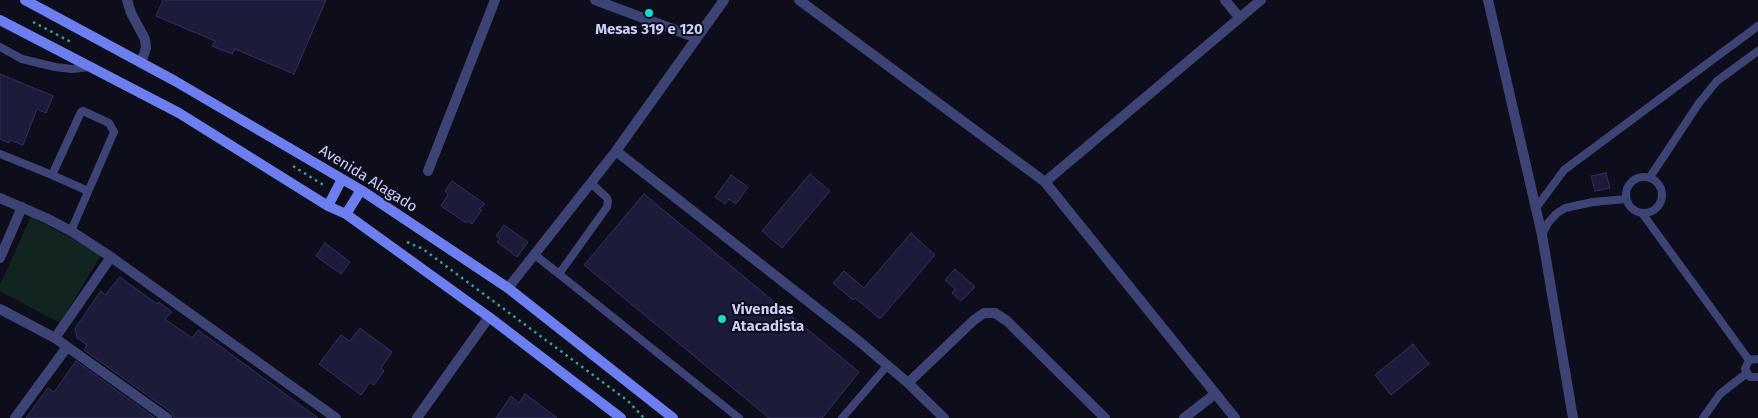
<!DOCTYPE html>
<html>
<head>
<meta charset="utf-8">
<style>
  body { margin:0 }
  canvas { display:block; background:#0d0d1b }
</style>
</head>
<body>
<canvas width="1758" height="418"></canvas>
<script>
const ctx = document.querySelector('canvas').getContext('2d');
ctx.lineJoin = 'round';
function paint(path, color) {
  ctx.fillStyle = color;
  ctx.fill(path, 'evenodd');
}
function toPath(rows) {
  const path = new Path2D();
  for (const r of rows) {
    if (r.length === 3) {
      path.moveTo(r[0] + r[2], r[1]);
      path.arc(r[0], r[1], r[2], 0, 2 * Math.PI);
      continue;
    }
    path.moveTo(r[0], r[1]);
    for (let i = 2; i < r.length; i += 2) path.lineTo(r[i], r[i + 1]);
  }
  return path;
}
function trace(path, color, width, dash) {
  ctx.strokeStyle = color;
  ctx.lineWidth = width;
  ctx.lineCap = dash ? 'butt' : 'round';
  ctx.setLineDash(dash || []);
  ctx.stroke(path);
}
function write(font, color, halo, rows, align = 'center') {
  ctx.font = font + ' "Fira Sans",sans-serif';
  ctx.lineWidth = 4;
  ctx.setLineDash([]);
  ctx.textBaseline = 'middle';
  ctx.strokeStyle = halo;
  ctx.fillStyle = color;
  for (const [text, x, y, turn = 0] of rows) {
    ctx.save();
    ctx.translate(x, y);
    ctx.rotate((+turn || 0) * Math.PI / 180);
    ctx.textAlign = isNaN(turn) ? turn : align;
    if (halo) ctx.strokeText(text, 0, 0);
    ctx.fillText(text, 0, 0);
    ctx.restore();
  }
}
paint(toPath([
  [31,216,101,255,60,323,0,291,0,285]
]), '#112420');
const building = toPath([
  [163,0,326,0,294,74,235,49,232,54,212,46,215,41,156,16,163,0],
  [0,74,53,96,46,113,37,109,23,145,10,140,9,143,0,139,0,74],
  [1606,173,1610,188,1595,191,1591,176,1606,173],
  [810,174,830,191,782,248,762,231,810,174],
  [731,175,748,187,736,204,729,199,725,204,715,197,731,175],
  [452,181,485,204,479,209,482,210,472,224,468,221,466,223,441,206,448,195,445,191,452,181],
  [644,194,859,372,822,418,769,418,584,265,644,194],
  [504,225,528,242,517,257,497,242,500,239,496,236,504,225],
  [911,233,935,255,880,319,855,298,853,300,833,283,844,271,864,288,911,233],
  [325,243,350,262,341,274,316,256,325,243],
  [955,269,975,287,961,301,952,293,955,289,945,280,955,269],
  [120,277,157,304,159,302,172,312,165,319,192,338,198,330,318,418,174,418,171,412,84,350,87,345,77,338,75,329,91,305,101,291,105,295,120,277],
  [360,328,392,352,381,368,384,371,374,385,370,382,361,395,319,364,341,335,350,341,360,328],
  [1413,344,1429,364,1391,395,1375,375,1413,344],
  [76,361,155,418,26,418,48,388,54,392,76,361],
  [525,394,544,408,557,418,496,418,511,396,519,403,525,394]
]);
paint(building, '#1c1b3a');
trace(building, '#312f63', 1);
trace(toPath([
  [33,22,73,43],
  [293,166,325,186],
  [407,242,423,249,628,401,644,418]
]), '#38a18a', 2.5, [2.5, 4]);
trace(toPath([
  [0,47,22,59,55,67,72,69,90,67],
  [0,154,52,175],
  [1644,195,18],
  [1650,177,1699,103,1717,81,1758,51],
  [591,183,607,198,608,201,607,207,559,274,739,418],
  [1536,208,1564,170,1758,26],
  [1642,213,1749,360],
  [71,231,114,132,109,123,83,111,81,112,52,175,88,191],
  [1542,235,1548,223,1556,214,1565,208,1593,202,1626,199],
  [535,255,559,274],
  [1758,359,1749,360,1745,369,1750,377,1758,377],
  [842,418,887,366],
  [1703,418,1720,394,1747,373]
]), '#3d4475', 8);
trace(toPath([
  [127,0,131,13,145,39,146,48,141,63],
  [595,0,697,38],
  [799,0,1045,182,1235,418],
  [1225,0,1239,17],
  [1488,0,1542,235,1573,418],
  [616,151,860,342,908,383,944,418],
  [428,171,495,0],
  [1045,182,1261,0],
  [0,198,46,218,71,231,111,257,336,418],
  [111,257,55,338,167,418],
  [0,258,22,207],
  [508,288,616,151,724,0],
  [0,309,55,338],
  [908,383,974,320,984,313,995,313,1007,321,1105,418],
  [15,418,67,347],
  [417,418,489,317],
  [1184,418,1215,394]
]), '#3d4475', 10);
trace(toPath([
  [25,0,175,81,361,190,508,288,673,418],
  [0,20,179,113,328,206,346,214,489,317,621,418],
  [328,206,342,179],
  [346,214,361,190]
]), '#6d7ff0', 10);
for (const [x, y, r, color] of [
  [649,13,5,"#17dbce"],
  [722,319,5,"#17dbce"]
]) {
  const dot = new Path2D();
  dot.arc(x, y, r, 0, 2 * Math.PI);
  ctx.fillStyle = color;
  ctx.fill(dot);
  trace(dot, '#0d0d1b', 2);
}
write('bold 15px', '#cccefa', '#0d0d1b', [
  ["Mesas 319 e 120",649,30],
  ["Vivendas",732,310,"left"],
  ["Atacadista",732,327,"left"]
]);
write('15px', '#cccefa', '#0d0d1b', [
  ["Avenida Alagado",368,179,32]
]);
</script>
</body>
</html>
